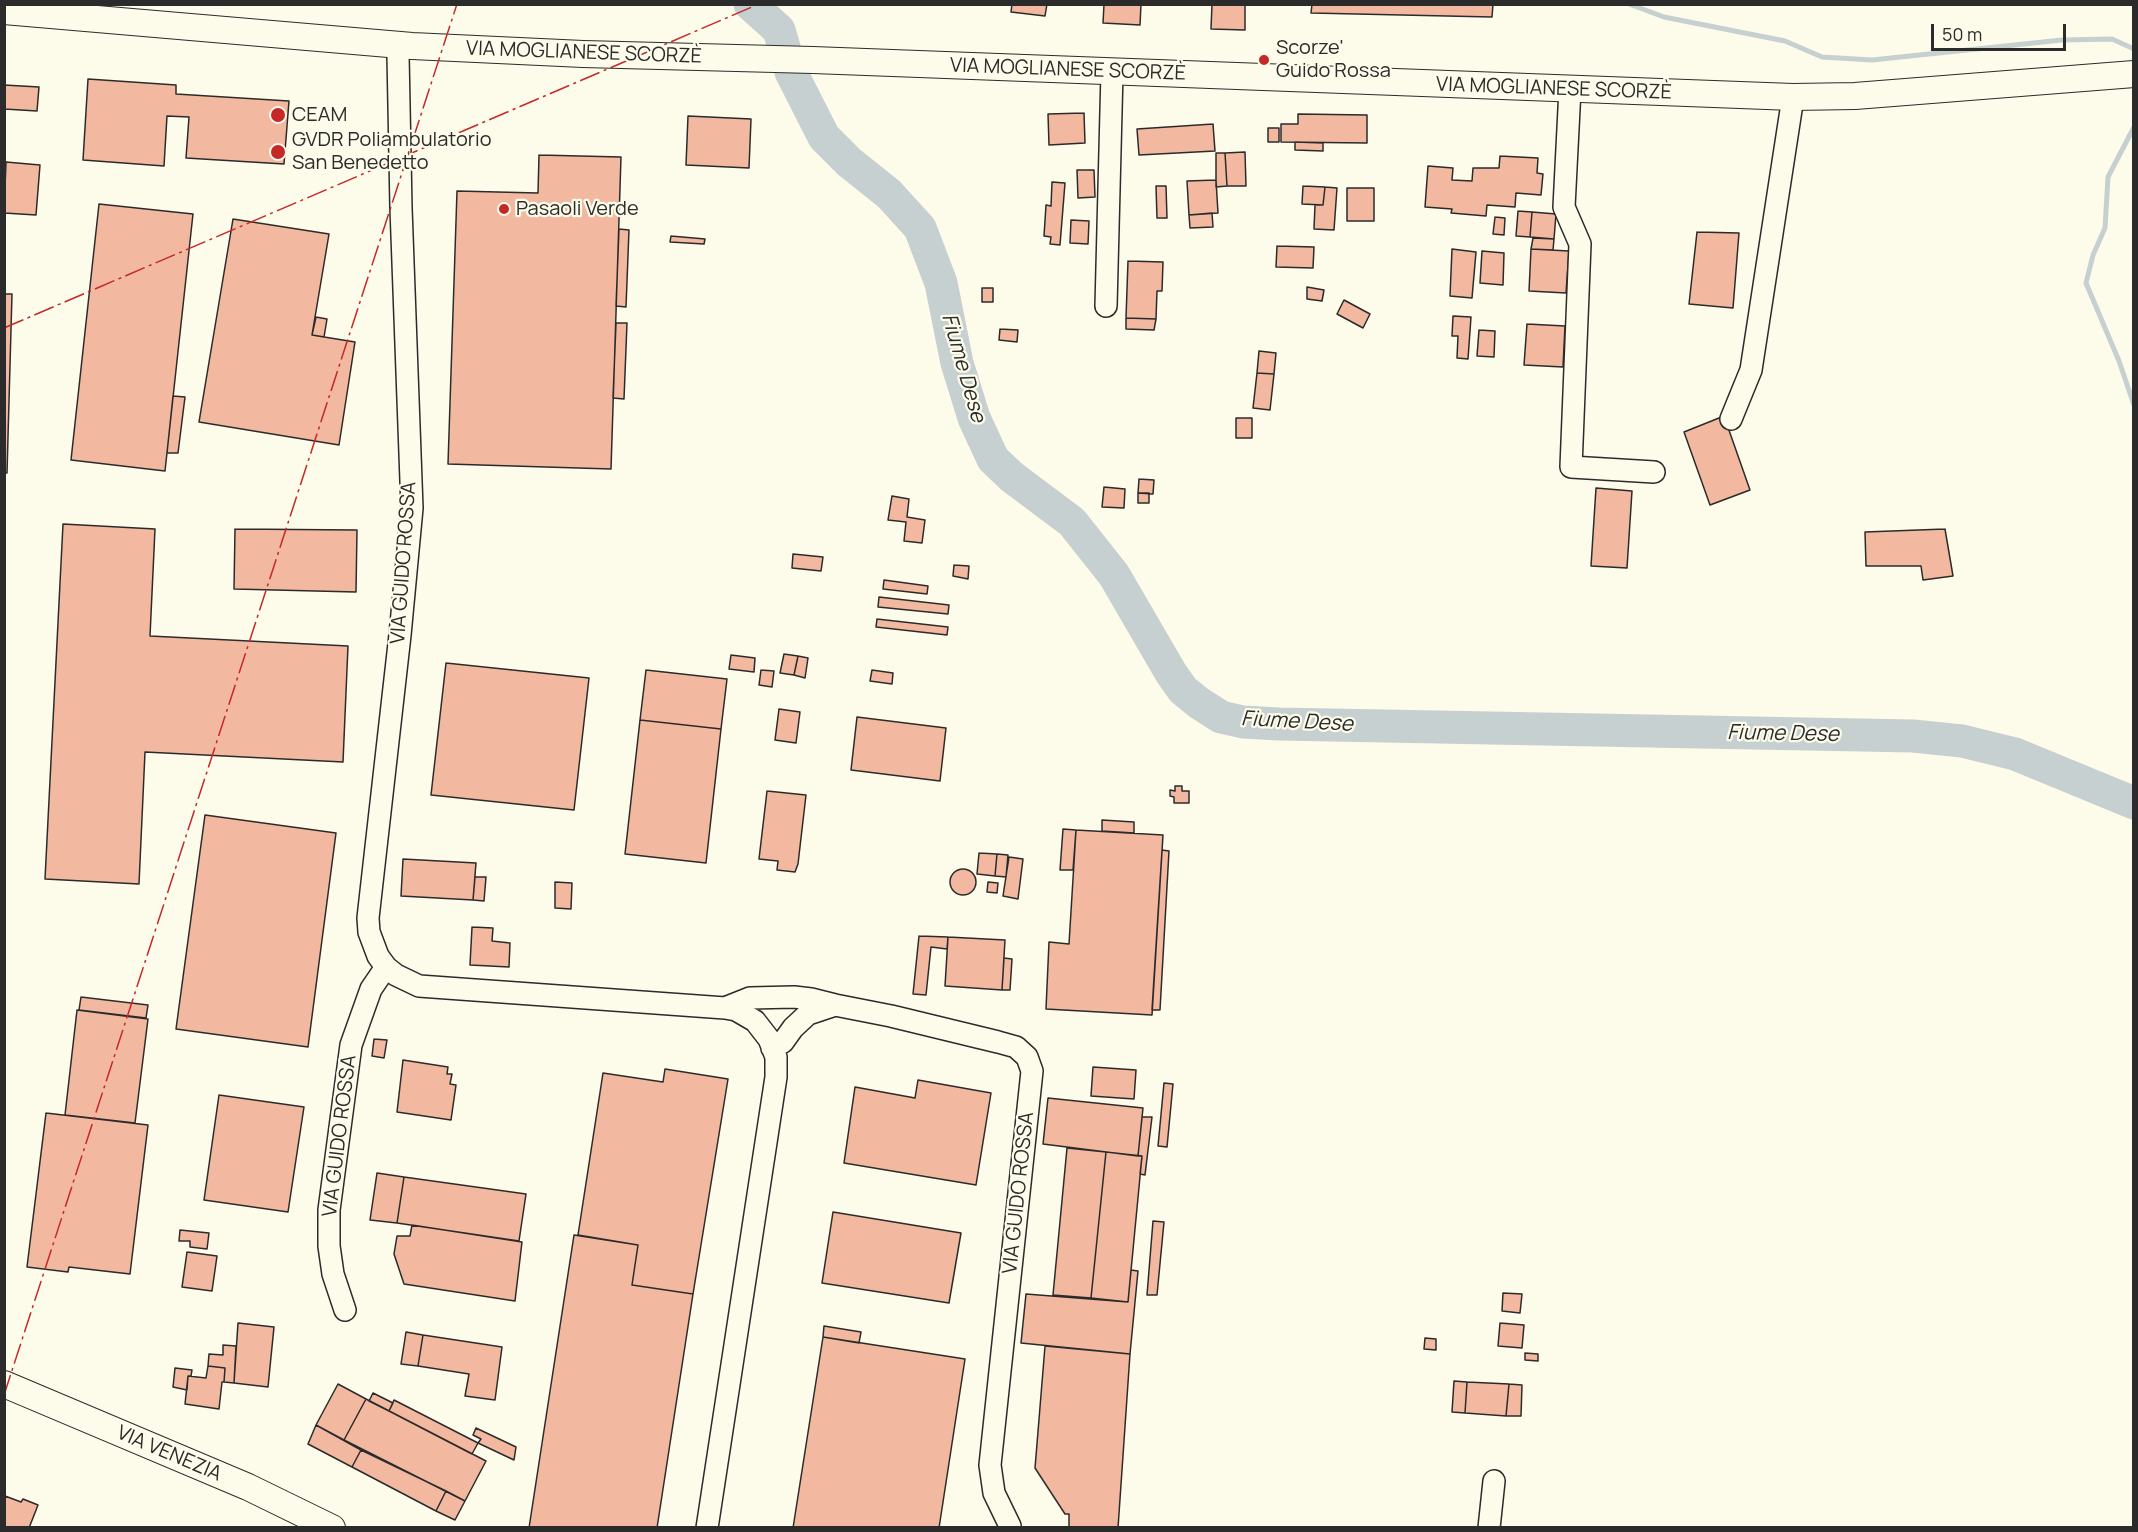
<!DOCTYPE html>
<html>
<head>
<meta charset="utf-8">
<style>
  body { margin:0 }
  #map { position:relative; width:2138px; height:1532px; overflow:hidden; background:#fdfbea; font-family:Manrope,sans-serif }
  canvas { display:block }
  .frame { position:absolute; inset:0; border:6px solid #2b2b2b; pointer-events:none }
  .scale { position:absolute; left:1931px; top:24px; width:135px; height:27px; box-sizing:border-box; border:3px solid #2b2b2b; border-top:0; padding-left:8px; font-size:18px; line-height:21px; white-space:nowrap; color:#2b2b2b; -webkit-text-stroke:4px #fdfbea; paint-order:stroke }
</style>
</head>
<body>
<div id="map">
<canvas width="2138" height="1532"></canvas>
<div class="frame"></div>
<div class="scale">50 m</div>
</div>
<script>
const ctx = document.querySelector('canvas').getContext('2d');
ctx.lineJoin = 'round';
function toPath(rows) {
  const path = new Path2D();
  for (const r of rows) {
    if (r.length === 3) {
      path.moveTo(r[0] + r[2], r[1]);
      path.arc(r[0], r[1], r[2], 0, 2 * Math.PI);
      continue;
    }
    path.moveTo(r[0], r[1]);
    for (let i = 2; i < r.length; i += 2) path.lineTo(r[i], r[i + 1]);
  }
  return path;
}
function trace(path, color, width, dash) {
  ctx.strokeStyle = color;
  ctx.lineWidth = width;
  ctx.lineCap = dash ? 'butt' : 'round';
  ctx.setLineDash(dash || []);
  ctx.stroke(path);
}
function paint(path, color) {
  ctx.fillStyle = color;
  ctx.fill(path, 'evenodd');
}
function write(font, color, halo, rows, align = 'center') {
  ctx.font = font + ' Manrope,sans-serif';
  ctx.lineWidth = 4.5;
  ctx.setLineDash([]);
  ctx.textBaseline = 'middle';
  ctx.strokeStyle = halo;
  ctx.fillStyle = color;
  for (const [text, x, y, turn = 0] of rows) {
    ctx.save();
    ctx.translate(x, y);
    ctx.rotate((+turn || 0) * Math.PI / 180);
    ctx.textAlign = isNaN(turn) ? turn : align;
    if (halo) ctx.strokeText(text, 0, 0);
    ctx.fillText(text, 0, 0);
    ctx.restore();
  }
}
trace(toPath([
  [1629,4,1664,17,1785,41,1822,57,1872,60,2062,40,2112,39,2134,49],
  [2134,127,2108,177,2105,228,2093,255,2086,283,2119,361,2134,405]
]), '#c7d0d0', 5);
trace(toPath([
  [750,4,779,30,791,72,824,137,849,162,889,194,920,228,941,283,957,363,974,418,993,459,1012,477,1072,522,1114,575,1171,673,1183,690,1199,703,1221,717,1243,722,1279,724,1913,736,1962,741,2015,754,2134,803]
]), '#c7d0d0', 33);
const building = toPath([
  [1012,4,1047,4,1045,16,1011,12,1012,4],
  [1104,4,1141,4,1140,25,1103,23,1104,4],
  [1212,4,1245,4,1245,30,1211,29,1212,4],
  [1312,4,1493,4,1492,17,1311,13,1312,4],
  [88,79,176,85,176,94,289,101,284,164,186,158,189,117,167,116,164,166,83,160,88,79],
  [4,85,39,87,37,111,4,109,4,85],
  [1084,113,1085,143,1049,145,1048,114,1084,113],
  [1298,114,1367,115,1367,143,1281,142,1281,124,1298,124,1298,114],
  [688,116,751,119,749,168,686,165,688,116],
  [1213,124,1215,151,1139,155,1137,129,1213,124],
  [1268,128,1279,128,1279,142,1268,142,1268,128],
  [1295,142,1323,143,1323,151,1295,150,1295,142],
  [1245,152,1246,186,1227,186,1225,153,1245,152],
  [1216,153,1225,153,1227,186,1216,187,1216,153],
  [539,155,621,157,611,469,448,464,457,191,538,193,539,155],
  [1500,156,1538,158,1537,173,1543,174,1541,195,1516,193,1515,207,1487,205,1486,216,1451,213,1452,209,1425,207,1428,166,1453,168,1452,180,1472,181,1473,168,1499,168,1500,156],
  [6,162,40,165,36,215,4,213,6,162],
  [1077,170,1094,170,1095,197,1078,198,1077,170],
  [1216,180,1218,213,1189,215,1187,181,1216,180],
  [1052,182,1065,183,1060,245,1050,244,1051,237,1044,236,1046,205,1051,206,1052,182],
  [1156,186,1166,186,1167,218,1157,218,1156,186],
  [1303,186,1325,187,1323,205,1302,204,1303,186],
  [1325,187,1337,188,1334,230,1314,229,1315,205,1323,205,1325,187],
  [1347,188,1374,188,1374,221,1347,221,1347,188],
  [99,204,193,214,165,471,71,460,99,204],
  [1518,211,1532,212,1530,237,1516,236,1518,211],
  [1532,212,1556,214,1554,239,1530,237,1532,212],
  [1212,213,1213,227,1190,228,1189,215,1212,213],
  [1495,217,1505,218,1504,235,1493,234,1495,217],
  [233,219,329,234,312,335,355,342,339,445,199,422,233,219],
  [1071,220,1089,221,1088,244,1070,243,1071,220],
  [619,229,629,230,626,307,616,306,619,229],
  [1697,232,1739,233,1733,308,1689,304,1697,232],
  [671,236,705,239,704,244,670,242,671,236],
  [1533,238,1554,239,1553,250,1531,249,1533,238],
  [1277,246,1314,247,1313,268,1276,267,1277,246],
  [1452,249,1476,252,1472,298,1450,296,1452,249],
  [1531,249,1569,251,1566,293,1529,291,1531,249],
  [1482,251,1504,253,1503,285,1480,283,1482,251],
  [1128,261,1163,262,1162,291,1157,291,1156,319,1126,318,1128,261],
  [1307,287,1324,290,1322,301,1307,299,1307,287],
  [982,288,993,288,993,302,982,302,982,288],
  [4,294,12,294,7,473,4,473,4,294],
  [1344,300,1370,314,1363,328,1337,314,1344,300],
  [1453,316,1471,317,1468,359,1457,358,1458,336,1452,336,1453,316],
  [316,317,327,319,324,337,312,335,316,317],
  [1126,318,1156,319,1154,330,1126,329,1126,318],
  [616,323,627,323,624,399,613,398,616,323],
  [1527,324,1565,326,1563,367,1524,365,1527,324],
  [1000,329,1018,330,1017,342,999,340,1000,329],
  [1479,330,1495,331,1494,357,1477,356,1479,330],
  [1259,351,1276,353,1274,374,1257,373,1259,351],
  [1257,373,1274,374,1270,410,1253,408,1257,373],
  [173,396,185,397,178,453,167,453,173,396],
  [1724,416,1750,490,1710,505,1684,432,1724,416],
  [1236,418,1252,418,1252,438,1236,438,1236,418],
  [1139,479,1154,480,1153,494,1138,493,1139,479],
  [1104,487,1125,489,1124,508,1102,507,1104,487],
  [1596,488,1632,491,1627,568,1591,566,1596,488],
  [1138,493,1149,493,1149,503,1138,503,1138,493],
  [892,496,909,499,907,517,925,520,922,543,904,541,906,522,888,520,892,496],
  [63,524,155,529,150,636,348,646,343,762,145,752,139,884,45,879,63,524],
  [235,529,357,530,356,592,234,589,235,529],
  [1945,529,1953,576,1923,580,1921,566,1866,566,1865,532,1945,529],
  [793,554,823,557,821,571,792,568,793,554],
  [954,565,969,566,968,579,953,576,954,565],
  [884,580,928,586,927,594,883,589,884,580],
  [879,597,949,605,948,614,878,607,879,597],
  [877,619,948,627,947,635,876,627,877,619],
  [784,654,798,656,794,675,780,673,784,654],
  [731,655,755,658,754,672,729,669,731,655],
  [798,656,808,658,805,678,794,675,798,656],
  [446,663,589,678,574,810,431,795,446,663],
  [646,670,727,679,721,729,640,720,646,670],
  [761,670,774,671,772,687,759,685,761,670],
  [872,670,893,673,892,684,870,681,872,670],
  [779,709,800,712,796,743,775,740,779,709],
  [857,717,946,728,940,781,851,770,857,717],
  [640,720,721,729,706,863,625,854,640,720],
  [1175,786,1182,786,1182,791,1189,791,1189,803,1174,803,1174,797,1170,796,1170,790,1175,791,1175,786],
  [767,791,806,795,798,864,795,872,777,870,778,861,759,859,767,791],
  [205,815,336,833,308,1047,176,1029,205,815],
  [1102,820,1134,822,1134,833,1102,831,1102,820],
  [1063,829,1076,830,1073,870,1060,870,1063,829],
  [1076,830,1163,835,1152,1015,1046,1009,1049,942,1069,944,1076,830],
  [1162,850,1169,851,1160,1010,1152,1010,1162,850],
  [979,853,997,854,995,876,977,874,979,853],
  [997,854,1008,855,1006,877,995,876,997,854],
  [1009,857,1023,859,1018,899,1003,896,1009,857],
  [403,859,476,863,473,900,401,896,403,859],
  [963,882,13],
  [475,877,486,877,484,901,473,900,475,877],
  [555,882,572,883,571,909,555,908,555,882],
  [988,882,998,883,997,893,987,892,988,882],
  [472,927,493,928,492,941,510,943,509,967,470,965,472,927],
  [919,936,948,937,947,949,931,947,926,995,913,994,919,936],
  [948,937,1005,940,1002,990,945,986,948,937],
  [1004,958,1012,959,1010,990,1002,990,1004,958],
  [81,997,148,1005,146,1018,79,1010,81,997],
  [77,1010,148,1019,135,1123,65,1115,77,1010],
  [374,1039,387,1040,384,1058,372,1056,374,1039],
  [403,1060,448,1067,447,1074,452,1074,450,1084,456,1085,451,1120,397,1112,403,1060],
  [1093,1067,1136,1070,1134,1099,1091,1096,1093,1067],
  [665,1069,728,1079,693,1294,632,1285,638,1245,578,1235,603,1073,663,1082,665,1069],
  [918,1080,991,1093,976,1185,844,1163,855,1087,915,1098,918,1080],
  [1164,1083,1173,1084,1167,1147,1158,1146,1164,1083],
  [219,1095,304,1107,288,1212,204,1200,219,1095],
  [1048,1098,1143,1108,1138,1156,1043,1144,1048,1098],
  [46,1113,148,1125,130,1274,69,1267,68,1272,27,1267,46,1113],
  [1142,1117,1152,1117,1145,1175,1140,1174,1142,1156,1138,1156,1142,1117],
  [1067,1148,1106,1152,1091,1298,1053,1295,1067,1148],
  [1106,1152,1142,1156,1128,1302,1091,1298,1106,1152],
  [377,1173,404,1177,397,1223,370,1220,377,1173],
  [404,1177,526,1194,519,1241,397,1223,404,1177],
  [833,1212,961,1233,949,1303,822,1283,833,1212],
  [1153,1221,1164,1222,1157,1295,1147,1295,1153,1221],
  [412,1225,522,1242,515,1301,404,1284,394,1254,397,1236,410,1236,412,1225],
  [180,1230,209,1233,207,1249,190,1247,190,1241,179,1241,180,1230],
  [574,1235,638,1245,632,1285,693,1294,657,1528,529,1528,574,1235],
  [187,1252,217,1256,212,1291,182,1287,187,1252],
  [1131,1270,1138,1271,1130,1354,1021,1343,1026,1294,1128,1302,1131,1270],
  [1503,1293,1522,1294,1520,1313,1502,1311,1503,1293],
  [238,1323,274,1327,268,1387,234,1383,238,1323],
  [1500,1323,1524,1325,1522,1348,1498,1346,1500,1323],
  [824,1326,861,1332,859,1343,823,1337,824,1326],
  [406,1332,423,1335,418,1366,401,1364,406,1332],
  [423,1335,502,1347,495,1400,465,1396,469,1374,418,1366,423,1335],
  [823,1337,965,1359,939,1528,793,1528,823,1337],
  [1425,1338,1436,1339,1436,1350,1424,1349,1425,1338],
  [223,1345,236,1346,234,1383,224,1382,225,1368,208,1366,209,1354,223,1355,223,1345],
  [1045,1346,1130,1354,1118,1528,1069,1528,1069,1514,1065,1514,1035,1468,1045,1346],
  [1525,1353,1538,1354,1538,1361,1525,1360,1525,1353],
  [208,1366,225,1368,224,1382,222,1382,219,1409,185,1404,188,1376,206,1378,208,1366],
  [175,1368,192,1370,191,1376,188,1376,187,1390,173,1387,175,1368],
  [1454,1381,1467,1382,1465,1413,1452,1412,1454,1381],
  [1467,1382,1509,1384,1506,1416,1465,1413,1467,1382],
  [338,1384,366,1399,344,1440,316,1425,338,1384],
  [1509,1384,1522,1385,1521,1416,1506,1416,1509,1384],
  [373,1393,393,1403,389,1411,369,1401,373,1393],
  [366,1399,486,1461,465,1501,344,1440,366,1399],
  [394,1400,478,1443,472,1454,389,1411,394,1400],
  [316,1425,361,1450,352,1467,308,1444,316,1425],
  [476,1428,516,1447,514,1460,478,1443,481,1439,473,1435,476,1428],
  [361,1450,446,1491,436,1511,352,1467,361,1450],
  [446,1491,465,1501,455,1520,436,1511,446,1491],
  [5,1496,21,1502,23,1499,38,1505,29,1528,4,1527,5,1496]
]);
paint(building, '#f2b8a0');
trace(building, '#2b2b2b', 1.5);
const minor = toPath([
  [397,44,398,55,401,208,412,508,400,635,368,918,369,932,378,956,386,967,396,975,419,986,725,1008,736,1010,755,1021,769,1039,776,1057,776,1077,707,1528],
  [1570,89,1564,207,1580,244,1571,467,1654,472],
  [1106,306,1112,72],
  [1731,419,1751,370,1793,97],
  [725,1008,750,998,794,997,811,999,835,1005,891,1016,998,1042,1016,1047,1027,1057,1032,1071,990,1465,994,1493,1010,1526],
  [772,1048,783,1042,793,1028,808,1014,835,1005],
  [345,1310,333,1274,329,1246,329,1210,351,1045,371,989,386,967],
  [1489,1528,1494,1481]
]);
const major = toPath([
  [4,11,412,46,583,54,813,60,1793,97,1855,96,2134,74],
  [4,1384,248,1487,332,1528]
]);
trace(minor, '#2b2b2b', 24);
trace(major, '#2b2b2b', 28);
trace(minor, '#fdfbea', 21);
trace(major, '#fdfbea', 26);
trace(toPath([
  [4,328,759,4],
  [4,1395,457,4]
]), '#c62828', 1.5, [21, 4.5, 3, 4.5]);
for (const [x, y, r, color] of [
  [1264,60,6,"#c62828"],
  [278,115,8,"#c62828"],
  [278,152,8,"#c62828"],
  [504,209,6,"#c62828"]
]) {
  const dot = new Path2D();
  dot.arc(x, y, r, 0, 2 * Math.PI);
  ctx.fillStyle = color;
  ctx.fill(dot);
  trace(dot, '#fdfbea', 2);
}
write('20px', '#2b2b2b', '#fdfbea', [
  ["Scorze'",1276,48],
  ["Guido Rossa",1276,71],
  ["CEAM",292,115],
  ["GVDR Poliambulatorio",292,140],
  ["San Benedetto",292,163],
  ["Pasaoli Verde",516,209]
], 'left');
write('20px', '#2b2b2b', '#fdfbea', [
  ["VIA MOGLIANESE SCORZÈ",584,53,2],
  ["VIA MOGLIANESE SCORZÈ",1068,70,2],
  ["VIA MOGLIANESE SCORZÈ",1554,89,2],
  ["VIA GUIDO ROSSA",404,563,-86],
  ["VIA GUIDO ROSSA",340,1136,-83],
  ["VIA GUIDO ROSSA",1019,1193,-84],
  ["VIA VENEZIA",169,1454,23]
]);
write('italic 21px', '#2b2b2b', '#fdfbea', [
  ["Fiume Dese",963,368,74],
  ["Fiume Dese",1297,722,3],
  ["Fiume Dese",1783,734,1]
]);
</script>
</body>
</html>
